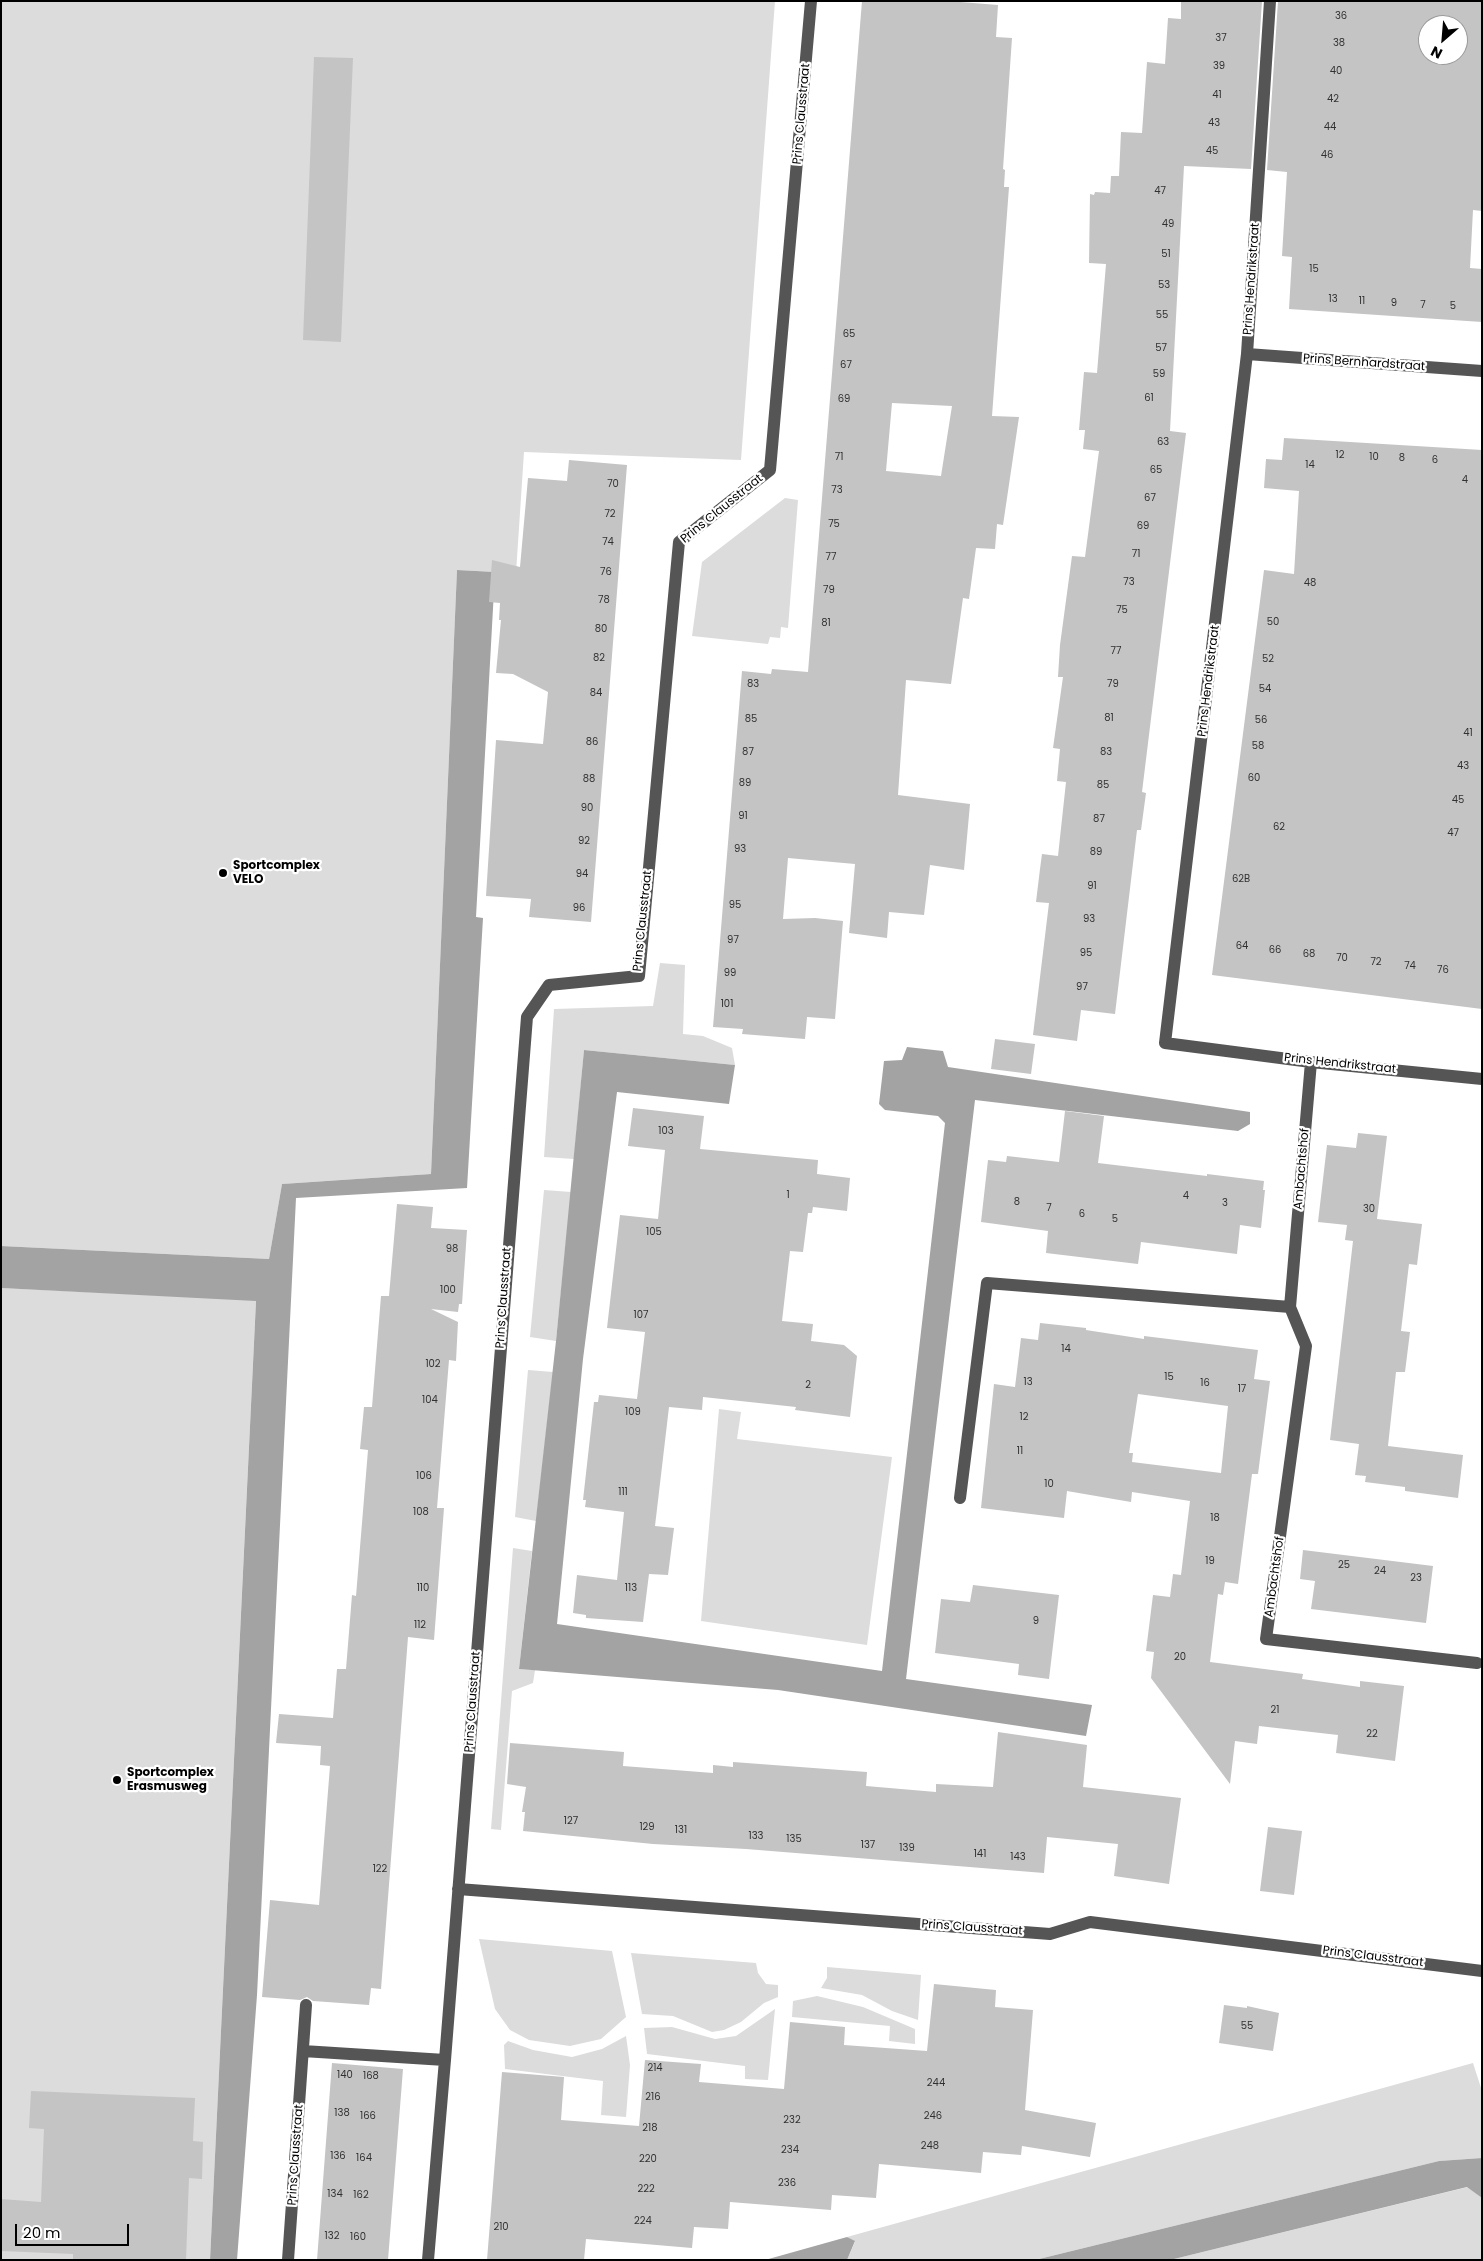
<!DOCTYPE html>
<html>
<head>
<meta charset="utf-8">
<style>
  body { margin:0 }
  #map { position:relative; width:1483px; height:2261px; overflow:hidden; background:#fff; font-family:Poppins,sans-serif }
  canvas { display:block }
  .frame { position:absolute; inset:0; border:2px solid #000; pointer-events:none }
  .north { position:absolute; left:1418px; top:15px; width:50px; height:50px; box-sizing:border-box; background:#fff; border:1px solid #999; border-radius:50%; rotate:207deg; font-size:14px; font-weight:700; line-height:20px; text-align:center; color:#000 }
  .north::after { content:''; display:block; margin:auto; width:18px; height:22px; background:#000; clip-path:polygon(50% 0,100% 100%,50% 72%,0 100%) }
  .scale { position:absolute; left:15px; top:2224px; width:114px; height:22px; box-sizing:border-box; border:2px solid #000; border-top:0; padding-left:6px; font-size:15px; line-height:18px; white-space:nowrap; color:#000; -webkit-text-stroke:4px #fff; paint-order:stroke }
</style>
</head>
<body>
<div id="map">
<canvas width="1483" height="2261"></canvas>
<div class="frame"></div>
<div class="north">N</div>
<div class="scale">20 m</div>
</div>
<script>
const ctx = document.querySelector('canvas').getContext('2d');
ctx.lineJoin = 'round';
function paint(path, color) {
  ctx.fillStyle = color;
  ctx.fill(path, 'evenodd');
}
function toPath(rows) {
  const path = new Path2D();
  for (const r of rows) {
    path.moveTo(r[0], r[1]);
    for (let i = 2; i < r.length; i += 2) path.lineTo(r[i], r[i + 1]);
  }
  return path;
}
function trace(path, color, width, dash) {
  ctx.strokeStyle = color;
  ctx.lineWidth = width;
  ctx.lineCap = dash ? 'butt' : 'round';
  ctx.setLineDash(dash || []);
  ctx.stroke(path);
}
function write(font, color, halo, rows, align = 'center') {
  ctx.font = font + ' Poppins,sans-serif';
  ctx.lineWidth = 4.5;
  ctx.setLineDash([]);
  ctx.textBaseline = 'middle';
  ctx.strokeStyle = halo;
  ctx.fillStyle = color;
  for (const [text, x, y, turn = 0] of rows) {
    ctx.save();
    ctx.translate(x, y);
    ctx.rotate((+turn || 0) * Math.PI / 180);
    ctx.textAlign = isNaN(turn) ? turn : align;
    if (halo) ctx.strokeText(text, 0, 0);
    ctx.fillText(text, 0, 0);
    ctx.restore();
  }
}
paint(toPath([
  [1,1,775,1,741,460,524,452,516,573,457,570,431,1174,282,1184,269,1259,1,1246],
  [785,498,798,500,788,628,781,627,780,638,770,637,768,644,692,636,702,562],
  [660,963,685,965,683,1034,703,1036,732,1048,735,1065,584,1050,574,1159,544,1157,554,1009,653,1006],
  [544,1190,571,1192,556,1341,530,1337],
  [1,1288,256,1300,210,2260,1,2260],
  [528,1370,553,1372,536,1521,515,1517],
  [719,1409,741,1412,737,1439,892,1457,867,1645,701,1621],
  [513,1548,532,1551,519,1669,535,1670,533,1683,512,1691,501,1830,491,1829],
  [479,1939,612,1951,626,2017,601,2039,570,2046,529,2040,510,2030,495,2009],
  [631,1953,756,1963,758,1973,766,1984,778,1985,778,1997,764,2003,741,2022,724,2030,712,2032,673,2016,642,2014],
  [827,1967,921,1975,918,2020,892,2011,862,1995,821,1988,827,1978],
  [817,1996,863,2007,915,2029,915,2044,889,2041,890,2026,792,2017,793,2001],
  [775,2009,768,2080,745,2079,745,2066,647,2054,644,2028,672,2027,715,2039,736,2036],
  [626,2036,630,2065,626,2117,601,2115,603,2081,505,2069,504,2045,508,2041,533,2050,572,2057,602,2049],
  [1473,2063,1482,2091,1482,2158,1439,2161,1035,2260,847,2260,855,2242,847,2237],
  [1468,2187,1482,2198,1482,2260,1170,2260]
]), '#dcdcdc');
paint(toPath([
  [457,570,495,572,476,917,483,918,467,1188,296,1198,257,1995,237,2260,210,2260,256,1301,1,1288,1,1246,269,1259,282,1184,431,1174],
  [907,1047,943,1051,948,1067,1250,1112,1250,1124,1238,1131,975,1100,906,1679,1092,1705,1086,1736,778,1690,519,1669,556,1341,584,1050,735,1065,729,1104,617,1092,583,1359,557,1624,882,1671,945,1123,938,1116,885,1110,879,1104,884,1061,902,1060],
  [1482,2158,1482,2198,1467,2187,1170,2260,1035,2260,1439,2161],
  [847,2237,855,2241,847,2260,765,2260]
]), '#a3a3a3');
paint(toPath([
  [862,1,948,1,998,5,996,37,1012,38,1003,169,1005,170,1004,187,1009,187,992,416,1019,417,1003,525,997,524,995,549,976,548,969,599,963,598,951,684,906,680,898,795,970,804,964,870,930,865,924,915,889,912,887,938,849,933,855,864,788,858,783,919,815,918,843,921,835,1019,807,1017,805,1039,742,1034,743,1029,713,1027,742,671,771,674,772,669,808,672],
  [892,403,952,406,941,476,886,471],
  [1181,1,1262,1,1251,169,1184,166,1170,431,1186,433,1142,792,1146,793,1141,830,1137,830,1115,1014,1081,1010,1077,1041,1033,1035,1049,903,1036,902,1040,869,1042,854,1058,856,1066,782,1057,781,1060,749,1053,748,1063,677,1058,677,1060,645,1072,556,1085,557,1099,451,1083,449,1085,430,1079,430,1084,372,1097,373,1106,264,1089,263,1090,194,1094,195,1095,192,1110,193,1111,176,1119,176,1121,132,1142,133,1147,62,1165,64,1168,18,1181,19],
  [1278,1,1482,1,1482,211,1473,210,1470,268,1482,269,1482,322,1289,309,1292,257,1282,256,1287,172,1267,170],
  [1428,25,1458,25,1458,55,1428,55],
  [314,57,353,58,341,342,303,340],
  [1284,438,1482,450,1482,1009,1212,975,1264,570,1294,574,1299,491,1264,488,1266,459,1282,460],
  [569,460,627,465,591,922,529,917,531,899,486,896,496,740,543,744,548,692,513,674,496,673,501,620,499,620,500,603,489,602,492,560,520,567,528,478,567,481],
  [995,1039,1035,1044,1031,1074,991,1069],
  [633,1108,704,1116,700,1149,818,1160,817,1174,850,1178,847,1211,813,1207,812,1213,808,1213,803,1252,790,1251,782,1321,813,1324,811,1341,844,1345,857,1356,850,1417,795,1410,796,1407,703,1397,702,1410,669,1407,655,1526,674,1528,668,1575,649,1574,643,1622,586,1618,586,1615,573,1613,577,1575,617,1580,624,1512,585,1507,586,1500,583,1500,594,1402,598,1402,599,1395,637,1399,645,1332,607,1328,620,1215,658,1219,665,1150,628,1146],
  [1065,1111,1104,1116,1098,1163,1207,1176,1207,1174,1264,1181,1263,1190,1265,1190,1261,1228,1240,1225,1237,1254,1141,1242,1138,1264,1046,1253,1048,1231,981,1222,988,1160,1006,1162,1007,1156,1059,1162],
  [1358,1133,1387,1136,1377,1219,1422,1224,1417,1265,1409,1264,1401,1331,1410,1332,1405,1372,1396,1372,1388,1446,1463,1455,1458,1498,1405,1491,1405,1487,1365,1482,1366,1476,1355,1475,1359,1444,1330,1440,1353,1241,1345,1240,1347,1225,1318,1222,1327,1145,1356,1148],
  [397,1204,433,1207,431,1228,467,1230,462,1304,459,1304,458,1312,431,1309,458,1322,456,1361,449,1360,437,1508,444,1508,434,1640,408,1637,381,1989,371,1988,369,2005,313,2001,307,1997,300,2000,262,1997,270,1900,319,1905,330,1766,320,1765,321,1746,276,1743,279,1714,333,1718,337,1669,346,1669,352,1595,356,1596,368,1450,360,1449,364,1407,372,1407,381,1296,389,1296],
  [1040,1323,1086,1328,1086,1330,1144,1339,1144,1336,1258,1350,1254,1379,1270,1381,1258,1474,1252,1474,1238,1584,1225,1582,1223,1595,1218,1594,1210,1662,1303,1674,1302,1679,1360,1687,1360,1681,1404,1686,1395,1761,1336,1753,1338,1735,1259,1726,1257,1744,1235,1741,1230,1784,1151,1678,1154,1652,1146,1651,1153,1595,1170,1597,1173,1574,1181,1575,1190,1501,1132,1492,1131,1502,1067,1491,1064,1518,981,1508,994,1384,1015,1387,1021,1338,1038,1340],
  [1138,1394,1228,1406,1221,1473,1132,1462,1133,1453,1129,1453],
  [1303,1550,1433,1566,1426,1623,1311,1609,1315,1581,1300,1579],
  [973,1585,1059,1595,1049,1679,1018,1675,1019,1664,935,1653,941,1599,970,1602],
  [998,1732,1087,1745,1083,1787,1181,1798,1169,1884,1114,1876,1118,1844,1047,1837,1044,1873,746,1849,653,1844,523,1831,525,1812,522,1812,526,1787,507,1784,510,1743,624,1752,623,1766,713,1773,713,1765,733,1767,733,1762,867,1772,866,1786,936,1792,936,1784,993,1787],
  [1268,1827,1302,1831,1294,1895,1260,1891],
  [934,1984,996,1990,995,2007,1033,2010,1025,2110,1096,2123,1090,2157,1022,2146,1021,2155,983,2152,981,2173,879,2164,876,2198,832,2195,831,2210,730,2202,728,2229,694,2227,692,2248,586,2239,584,2260,487,2260,502,2072,564,2077,561,2120,639,2126,645,2060,701,2064,699,2082,784,2089,790,2022,845,2027,844,2045,927,2051],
  [1224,2005,1247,2008,1247,2006,1279,2013,1273,2051,1219,2043],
  [332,2063,403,2069,388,2260,317,2260],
  [31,2091,195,2098,193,2141,203,2142,202,2179,189,2178,186,2260,73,2260,73,2254,1,2251,1,2199,41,2202,44,2129,29,2128]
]), '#c4c4c4');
trace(toPath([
  [1270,1,1247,354,1165,1043,1311,1062,1482,1079],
  [1247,354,1482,371],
  [1311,1062,1290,1307,1306,1346,1266,1639,1477,1663],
  [960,1498,987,1283,1290,1307],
  [458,1889,1050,1934,1090,1922,1482,1971],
  [303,2051,445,2060,527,1017,549,985,639,976,679,542,770,470,811,1],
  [288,2260,306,2005],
  [428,2260,445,2060]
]), '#555', 12);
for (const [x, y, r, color] of [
  [223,873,5,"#000"],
  [117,1780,5,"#000"]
]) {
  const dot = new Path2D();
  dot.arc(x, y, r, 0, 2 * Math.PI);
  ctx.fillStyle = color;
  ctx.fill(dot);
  trace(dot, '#fff', 2);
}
write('10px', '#313131', null, [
  ["36",1341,16],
  ["37",1221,38],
  ["38",1339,43],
  ["39",1219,66],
  ["40",1336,71],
  ["41",1217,95],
  ["42",1333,99],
  ["43",1214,123],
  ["44",1330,127],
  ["45",1212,151],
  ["46",1327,155],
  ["47",1160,191],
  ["49",1168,224],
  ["51",1166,254],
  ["15",1314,269],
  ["53",1164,285],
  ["13",1333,299],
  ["11",1362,301],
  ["9",1394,303],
  ["7",1423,305],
  ["5",1453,306],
  ["55",1162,315],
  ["65",849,334],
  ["57",1161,348],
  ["67",846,365],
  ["59",1159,374],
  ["61",1149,398],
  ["69",844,399],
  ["63",1163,442],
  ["12",1340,455],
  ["71",839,457],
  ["10",1374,457],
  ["8",1402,458],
  ["6",1435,460],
  ["14",1310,465],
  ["65",1156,470],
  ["4",1465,480],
  ["70",613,484],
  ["73",837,490],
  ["67",1150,498],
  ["72",610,514],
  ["75",834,524],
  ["69",1143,526],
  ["74",608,542],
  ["71",1136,554],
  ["77",831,557],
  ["76",606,572],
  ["73",1129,582],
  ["48",1310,583],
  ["79",829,590],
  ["78",604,600],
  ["75",1122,610],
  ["50",1273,622],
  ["81",826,623],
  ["80",601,629],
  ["77",1116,651],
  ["82",599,658],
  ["52",1268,659],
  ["83",753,684],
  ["79",1113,684],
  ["54",1265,689],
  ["84",596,693],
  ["81",1109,718],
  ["85",751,719],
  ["56",1261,720],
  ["41",1468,733],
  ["86",592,742],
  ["58",1258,746],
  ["87",748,752],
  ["83",1106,752],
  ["43",1463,766],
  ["60",1254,778],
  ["88",589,779],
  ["89",745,783],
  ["85",1103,785],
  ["45",1458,800],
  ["90",587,808],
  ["91",743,816],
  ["87",1099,819],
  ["62",1279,827],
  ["47",1453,833],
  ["92",584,841],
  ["93",740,849],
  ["89",1096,852],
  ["94",582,874],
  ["62B",1241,879],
  ["91",1092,886],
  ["95",735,905],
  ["96",579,908],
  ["93",1089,919],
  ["97",733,940],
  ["64",1242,946],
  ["66",1275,950],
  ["95",1086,953],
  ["68",1309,954],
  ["70",1342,958],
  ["72",1376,962],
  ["74",1410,966],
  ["76",1443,970],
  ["99",730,973],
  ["97",1082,987],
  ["101",727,1004],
  ["103",666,1131],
  ["1",788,1195],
  ["4",1186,1196],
  ["8",1017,1202],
  ["3",1225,1203],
  ["7",1049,1208],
  ["30",1369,1209],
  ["6",1082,1214],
  ["5",1115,1219],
  ["105",654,1232],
  ["98",452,1249],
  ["100",448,1290],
  ["107",641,1315],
  ["14",1066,1349],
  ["102",433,1364],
  ["15",1169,1377],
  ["13",1028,1382],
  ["16",1205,1383],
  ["2",808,1385],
  ["17",1242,1389],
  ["104",430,1400],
  ["109",633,1412],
  ["12",1024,1417],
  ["11",1020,1451],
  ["106",424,1476],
  ["10",1049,1484],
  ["111",623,1492],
  ["108",421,1512],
  ["18",1215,1518],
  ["19",1210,1561],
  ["25",1344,1565],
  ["24",1380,1571],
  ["23",1416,1578],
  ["110",423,1588],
  ["113",631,1588],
  ["9",1036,1621],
  ["112",420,1625],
  ["20",1180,1657],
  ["21",1275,1710],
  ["22",1372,1734],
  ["127",571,1821],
  ["129",647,1827],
  ["131",681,1830],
  ["133",756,1836],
  ["135",794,1839],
  ["137",868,1845],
  ["139",907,1848],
  ["141",980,1854],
  ["143",1018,1857],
  ["122",380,1869],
  ["55",1247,2026],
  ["214",655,2068],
  ["140",345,2075],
  ["168",371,2076],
  ["244",936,2083],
  ["216",653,2097],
  ["138",342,2113],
  ["166",368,2116],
  ["246",933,2116],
  ["232",792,2120],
  ["218",650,2128],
  ["248",930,2146],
  ["234",790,2150],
  ["136",338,2156],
  ["164",364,2158],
  ["220",648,2159],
  ["236",787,2183],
  ["222",646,2189],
  ["134",335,2194],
  ["162",361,2195],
  ["224",643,2221],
  ["210",501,2227],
  ["132",332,2236],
  ["160",358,2237]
]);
write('12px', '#000', '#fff', [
  ["Prins Clausstraat",802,114,-85],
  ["Prins Hendrikstraat",1252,279,-86],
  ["Prins Bernhardstraat",1364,363,4],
  ["Prins Clausstraat",722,509,-39],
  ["Prins Hendrikstraat",1209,681,-83],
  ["Prins Clausstraat",643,921,-84],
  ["Prins Hendrikstraat",1340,1064,6],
  ["Ambachtshof",1302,1169,-85],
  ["Prins Clausstraat",504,1298,-86],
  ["Ambachtshof",1275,1577,-82],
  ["Prins Clausstraat",473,1702,-86],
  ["Prins Clausstraat",972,1928,4],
  ["Prins Clausstraat",1373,1957,7],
  ["Prins Clausstraat",296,2155,-86]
]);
write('bold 12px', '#000', '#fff', [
  ["Sportcomplex",233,866],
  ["VELO",233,880],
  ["Sportcomplex",127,1773],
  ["Erasmusweg",127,1787]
], 'left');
</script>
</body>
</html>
